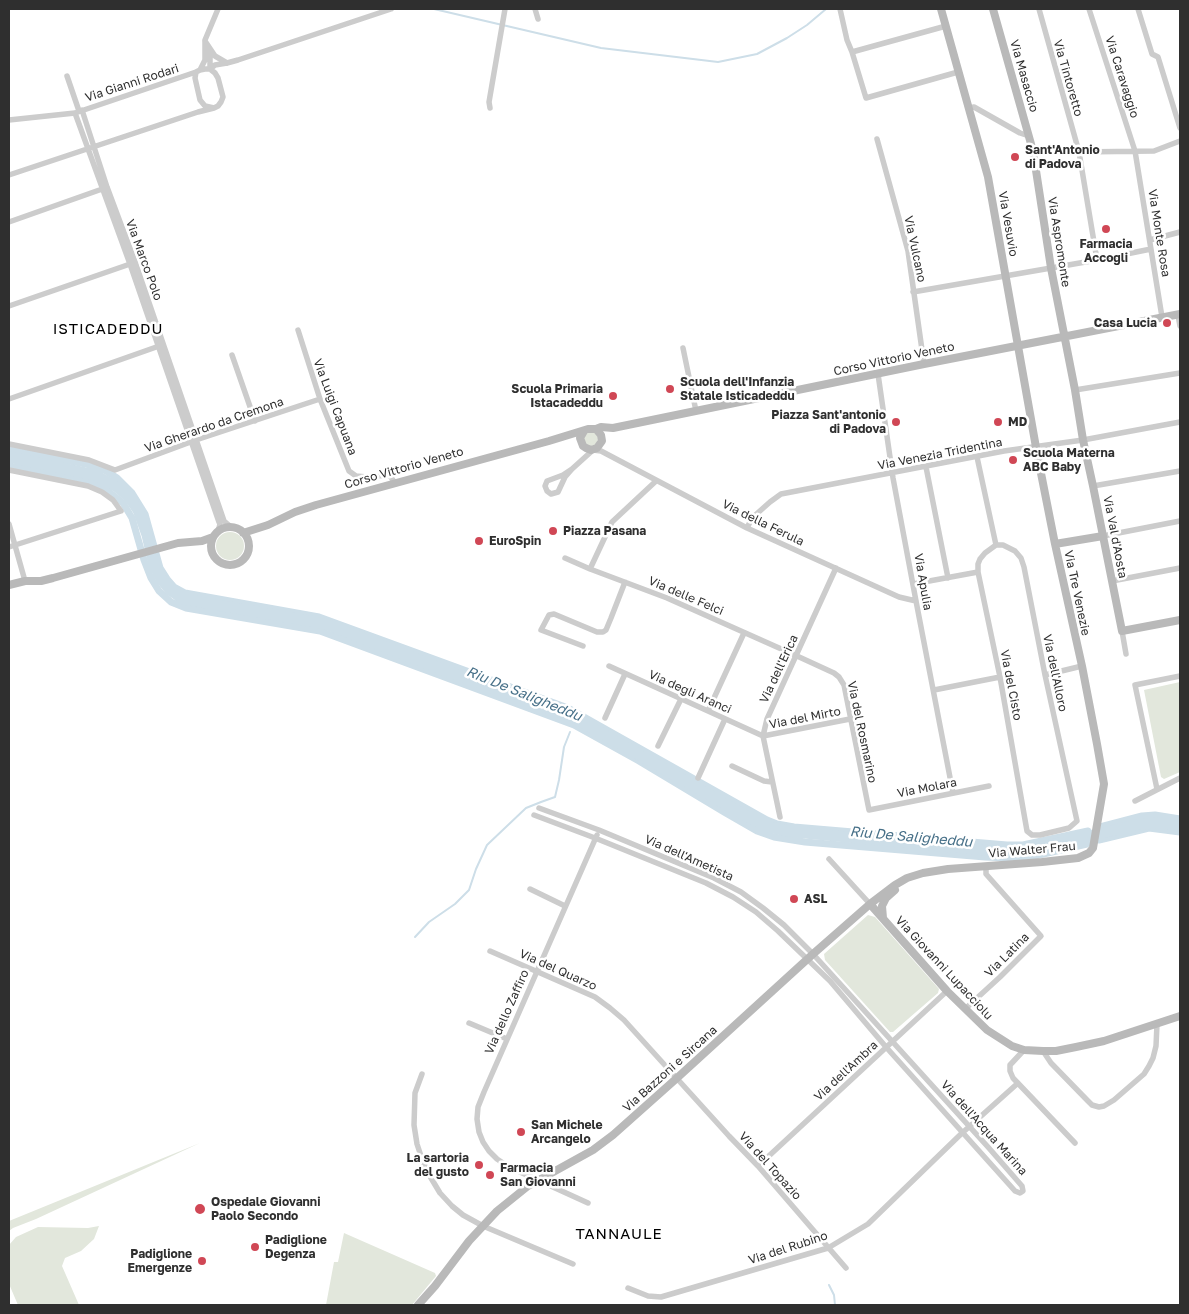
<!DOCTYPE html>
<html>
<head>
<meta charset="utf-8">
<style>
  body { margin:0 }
  #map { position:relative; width:1189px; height:1314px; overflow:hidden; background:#fff; font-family:"Golos Text",sans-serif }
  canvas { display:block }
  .frame { position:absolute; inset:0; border:10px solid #2f2f2f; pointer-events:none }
</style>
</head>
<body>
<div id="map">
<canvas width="1189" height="1314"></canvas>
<div class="frame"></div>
</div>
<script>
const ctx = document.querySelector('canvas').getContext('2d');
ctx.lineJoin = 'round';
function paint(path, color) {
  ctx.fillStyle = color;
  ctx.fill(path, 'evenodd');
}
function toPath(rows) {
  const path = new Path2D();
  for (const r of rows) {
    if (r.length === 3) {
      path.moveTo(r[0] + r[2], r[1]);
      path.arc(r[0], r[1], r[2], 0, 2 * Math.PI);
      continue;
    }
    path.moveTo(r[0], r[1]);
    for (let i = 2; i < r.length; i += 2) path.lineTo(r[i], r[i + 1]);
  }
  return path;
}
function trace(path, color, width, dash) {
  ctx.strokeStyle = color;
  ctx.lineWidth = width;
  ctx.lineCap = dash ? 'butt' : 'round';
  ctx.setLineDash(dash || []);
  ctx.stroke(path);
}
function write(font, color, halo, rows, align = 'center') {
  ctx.font = font + ' "Golos Text",sans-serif';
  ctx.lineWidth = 5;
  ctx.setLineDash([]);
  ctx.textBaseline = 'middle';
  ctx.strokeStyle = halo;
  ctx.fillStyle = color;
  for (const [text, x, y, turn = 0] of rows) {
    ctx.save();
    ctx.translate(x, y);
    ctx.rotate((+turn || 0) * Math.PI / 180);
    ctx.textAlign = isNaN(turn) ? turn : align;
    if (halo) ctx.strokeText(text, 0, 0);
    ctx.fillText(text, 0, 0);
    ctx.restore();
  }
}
paint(toPath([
  [591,439,7],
  [230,546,14],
  [1180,682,1180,772,1164,779,1161,777,1144,690],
  [868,915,875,917,939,989,938,993,893,1032,890,1032,825,960,824,954],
  [200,1143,36,1219,13,1228,9,1231,9,1221],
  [99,1226,94,1239,81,1251,65,1258,62,1266,79,1305,18,1305,9,1284,9,1245,16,1237,38,1227,88,1228],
  [344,1233,435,1273,436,1276,412,1305,326,1305,334,1262,338,1262]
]), '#e2e7dc');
trace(toPath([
  [434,9,601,48,718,62,757,54,787,38,807,25,826,9],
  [578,723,582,722],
  [415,937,429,922,455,904,469,890,476,869,487,845,526,808,541,802,555,797,559,780,564,747,570,732],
  [829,1285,834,1295,835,1305]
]), '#cddee8', 2);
trace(toPath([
  [9,450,86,464,106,471,117,478,132,493,145,514,160,568,167,579,174,587,185,593,319,617,568,708,767,820,777,824,794,827,1007,845,1023,845,1088,831,1087,844,1030,857,1010,858,985,857,805,842,774,837,757,831,724,812,639,761,574,725,320,631,186,608,171,602,159,591,151,578,144,560,132,518,123,503,109,492,97,484,77,478,9,466],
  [1180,819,1155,815,1142,816,1100,827,1099,840,1149,828,1180,832]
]), '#cddee8', 7);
trace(toPath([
  [9,457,95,475,117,487,129,497,138,510,147,535,154,565,161,579,170,590,183,599,315,622,331,626,457,675,559,712,582,722,746,816,768,827,794,832,1006,852,1025,851,1140,824,1163,823,1180,826]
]), '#cddee8', 11);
trace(toPath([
  [535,9,538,19],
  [840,9,847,40,852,52,866,98,958,72],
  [1039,9,1079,152,1097,260],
  [1089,9,1135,151,1162,317],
  [1138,9,1152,54,1158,57,1180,128],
  [205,41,215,56,227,63],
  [852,52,946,26],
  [210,69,215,65,227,63,238,60,391,9],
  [210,69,210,49],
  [200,70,205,60,205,40,218,9],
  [67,76,79,111],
  [490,108,489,102,505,9],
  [969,108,974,107,1020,133,1029,136],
  [82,110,107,187,135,262,224,521,231,527],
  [75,113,130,264,219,522,220,524,218,532],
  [9,120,75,113,196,72],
  [877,139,908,251,924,364],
  [1033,151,1079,152,1154,151,1180,141],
  [9,175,198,112,214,108,218,106,221,102,223,97,218,78,215,73,210,69,205,69,200,70,196,72,195,78,200,100,205,106,214,108],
  [9,222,105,188],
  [1150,240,1180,232],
  [913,292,1097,260,1151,249],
  [9,306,133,263],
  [1178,315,1180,326],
  [298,330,320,399,349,471,356,476,367,477,388,475,391,477,394,482],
  [683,348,696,411],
  [232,355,255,421],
  [878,374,893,478,916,601,953,793],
  [1075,390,1180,373],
  [9,399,162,345],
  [9,444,89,460,115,470,196,440,320,399],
  [977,457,996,545],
  [926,467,948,578],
  [572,469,563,475,547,481,545,486,547,491,551,494,558,492,565,477,572,469,593,450,601,451,747,528,899,597,916,601],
  [9,470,88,486,102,492,113,500,121,511,9,547],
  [1093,486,1180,471],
  [9,524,25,581],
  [747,528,752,518,770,502,781,494,1004,451,1083,440,1180,422],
  [1103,536,1180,521],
  [996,545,1003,545,1015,551,1021,558,1024,567,1045,675,1077,821,1069,828,1040,835,1032,835,1027,831,1000,677,978,572,978,564,980,559,985,553,996,545],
  [565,558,590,569,667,598,797,656,834,673,839,677,844,685,869,810,989,786],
  [590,569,612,522,656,481],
  [1112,581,1180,568],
  [913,584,978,572],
  [1122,631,1126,654],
  [583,646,541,630,549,615,554,614,597,632,603,632,606,630,611,618,625,582],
  [609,666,763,736],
  [1045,675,1082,666],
  [934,690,1000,677],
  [708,711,744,633],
  [605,718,625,674],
  [763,736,850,719],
  [658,746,681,699],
  [732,766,764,781,772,782],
  [698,778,725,719],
  [1157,789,1135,685,1180,676],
  [1135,801,1180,778],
  [534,815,595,838,706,883,733,897,756,912,778,931,830,981,886,1047,1015,1191,1020,1193,1023,1191,1022,1186,988,1147,813,954,784,925,763,908,741,892,714,878,599,830,539,808],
  [780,817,763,736,767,719,836,568],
  [829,859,870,904],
  [530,889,565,906],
  [490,951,595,997,610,1008,624,1020,729,1136,758,1166,846,1268],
  [965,1009,1000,977,1041,936,986,874,986,866],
  [469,1023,507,1039],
  [1024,1050,1010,1065,1010,1071,1013,1078,1075,1143],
  [1043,1051,1051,1063,1087,1100,1092,1105,1099,1107,1104,1106,1114,1100,1144,1074,1149,1066,1153,1058,1156,1046,1157,1024],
  [422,1074,415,1093,414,1125,417,1144,423,1162,431,1178,440,1193,452,1206,463,1215,483,1226,573,1264],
  [758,1166,947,991],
  [588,1203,509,1167,497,1159,489,1151,483,1142,479,1132,477,1119,478,1107,484,1092,597,835],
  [628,1288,648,1296,661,1297,828,1248,868,1224,961,1134,1018,1083]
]), '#ccc', 5.5);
trace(toPath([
  [993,9,1033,151,1051,268,1075,390,1083,440,1093,486,1122,631,1180,620],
  [596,429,601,427,613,428,924,364,1180,314],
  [230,546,19],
  [243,533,268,525,295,512,316,505,549,441,588,429,596,429,601,435,602,441,597,448,591,450,586,448,583,446,580,438,584,431],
  [1055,544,1103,536],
  [9,585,25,581,41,581,53,578,178,543,202,541,213,537],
  [870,904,947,991,987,1030,1012,1046,1024,1050,1043,1051,1056,1051,1076,1047,1104,1041,1180,1016],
  [883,918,882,906,886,898,895,890],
  [418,1305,435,1286,469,1241,497,1211,528,1186,593,1150,613,1135,677,1078,813,954,870,904,895,885,907,878,923,873,948,869,1042,862,1078,858,1089,853,1093,848,1104,784,1097,744,1082,666,1055,544,1037,453,988,177,941,9]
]), '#b9b9b9', 8);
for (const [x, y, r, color] of [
  [1015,157,5,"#d04755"],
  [1106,229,5,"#d04755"],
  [1167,323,5,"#d04755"],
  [670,389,5,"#d04755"],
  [613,396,5,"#d04755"],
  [896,422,5,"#d04755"],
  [998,422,5,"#d04755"],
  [1013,460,5,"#d04755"],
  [553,531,5,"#d04755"],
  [479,541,5,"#d04755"],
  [794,899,5,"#d04755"],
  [521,1132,5,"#d04755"],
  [479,1165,5,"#d04755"],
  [490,1175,5,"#d04755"],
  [200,1209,6,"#d04755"],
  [255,1247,5,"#d04755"],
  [202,1261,5,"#d04755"]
]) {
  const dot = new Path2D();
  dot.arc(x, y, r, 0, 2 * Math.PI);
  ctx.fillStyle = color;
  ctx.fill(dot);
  trace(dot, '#fff', 2);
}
write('12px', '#2f2f2f', '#fff', [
  ["Via Masaccio",1024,76,74],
  ["Via Caravaggio",1122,77,72],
  ["Via Tintoretto",1068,78,74],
  ["Via Gianni Rodari",132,83,-18],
  ["Via Vesuvio",1008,224,80],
  ["Via Monte Rosa",1159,233,81],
  ["Via Aspromonte",1059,242,81],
  ["Via Vulcano",915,249,78],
  ["Via Marco Polo",144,260,70],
  ["Corso Vittorio Veneto",894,359,-12],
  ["Via Luigi Capuana",335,407,69],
  ["Via Gherardo da Cremona",214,425,-19],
  ["Via Venezia Tridentina",940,454,-11],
  ["Corso Vittorio Veneto",404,468,-16],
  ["Via della Ferula",763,523,26],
  ["Via Val d'Aosta",1115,537,79],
  ["Via Apulia",923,582,80],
  ["Via Tre Venezie",1077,593,78],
  ["Via delle Felci",686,596,23],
  ["Via dell'Erica",779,669,-65],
  ["Via dell'Alloro",1055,673,78],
  ["Via del Cisto",1011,685,79],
  ["Via degli Aranci",690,692,24],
  ["Via del Mirto",805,718,-11],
  ["Via del Rosmarino",862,732,78],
  ["Via Molara",927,788,-11],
  ["Via Walter Frau",1032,850,-5],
  ["Via dell'Ametista",689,858,24],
  ["Via Latina",1007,955,-45],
  ["Via Giovanni Lupacciolu",944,968,47],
  ["Via del Quarzo",558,970,24],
  ["Via dello Zaffiro",507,1012,-66],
  ["Via Bazzoni e Sircana",670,1069,-42],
  ["Via dell'Ambra",846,1071,-43],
  ["Via dell'Acqua Marina",984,1128,48],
  ["Via del Topazio",770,1166,48],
  ["Via del Rubino",788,1248,-18]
]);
write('bold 12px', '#2f2f2f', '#fff', [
  ["Sant'Antonio",1025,150],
  ["di Padova",1025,164],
  ["Farmacia",1106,244,"center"],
  ["Accogli",1106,258,"center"],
  ["Casa Lucia",1157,323,"right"],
  ["Scuola dell'Infanzia",680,382],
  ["Statale Isticadeddu",680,396],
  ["Scuola Primaria",603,389,"right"],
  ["Istacadeddu",603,403,"right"],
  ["Piazza Sant'antonio",886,415,"right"],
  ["di Padova",886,429,"right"],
  ["MD",1008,422],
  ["Scuola Materna",1023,453],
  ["ABC Baby",1023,467],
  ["Piazza Pasana",563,531],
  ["EuroSpin",489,541],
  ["ASL",804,899],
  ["San Michele",531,1125],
  ["Arcangelo",531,1139],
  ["La sartoria",469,1158,"right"],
  ["del gusto",469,1172,"right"],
  ["Farmacia",500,1168],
  ["San Giovanni",500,1182],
  ["Ospedale Giovanni",211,1202],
  ["Paolo Secondo",211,1216],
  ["Padiglione",265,1240],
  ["Degenza",265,1254],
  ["Padiglione",192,1254,"right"],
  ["Emergenze",192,1268,"right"]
], 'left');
write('italic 14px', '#477088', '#fff', [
  ["Riu De Saligheddu",524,694,22],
  ["Riu De Saligheddu",911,837,5]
]);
ctx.letterSpacing = '1px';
write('15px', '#000', '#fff', [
  ["ISTICADEDDU",108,329],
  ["TANNAULE",619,1234]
]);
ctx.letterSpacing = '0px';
</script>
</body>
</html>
